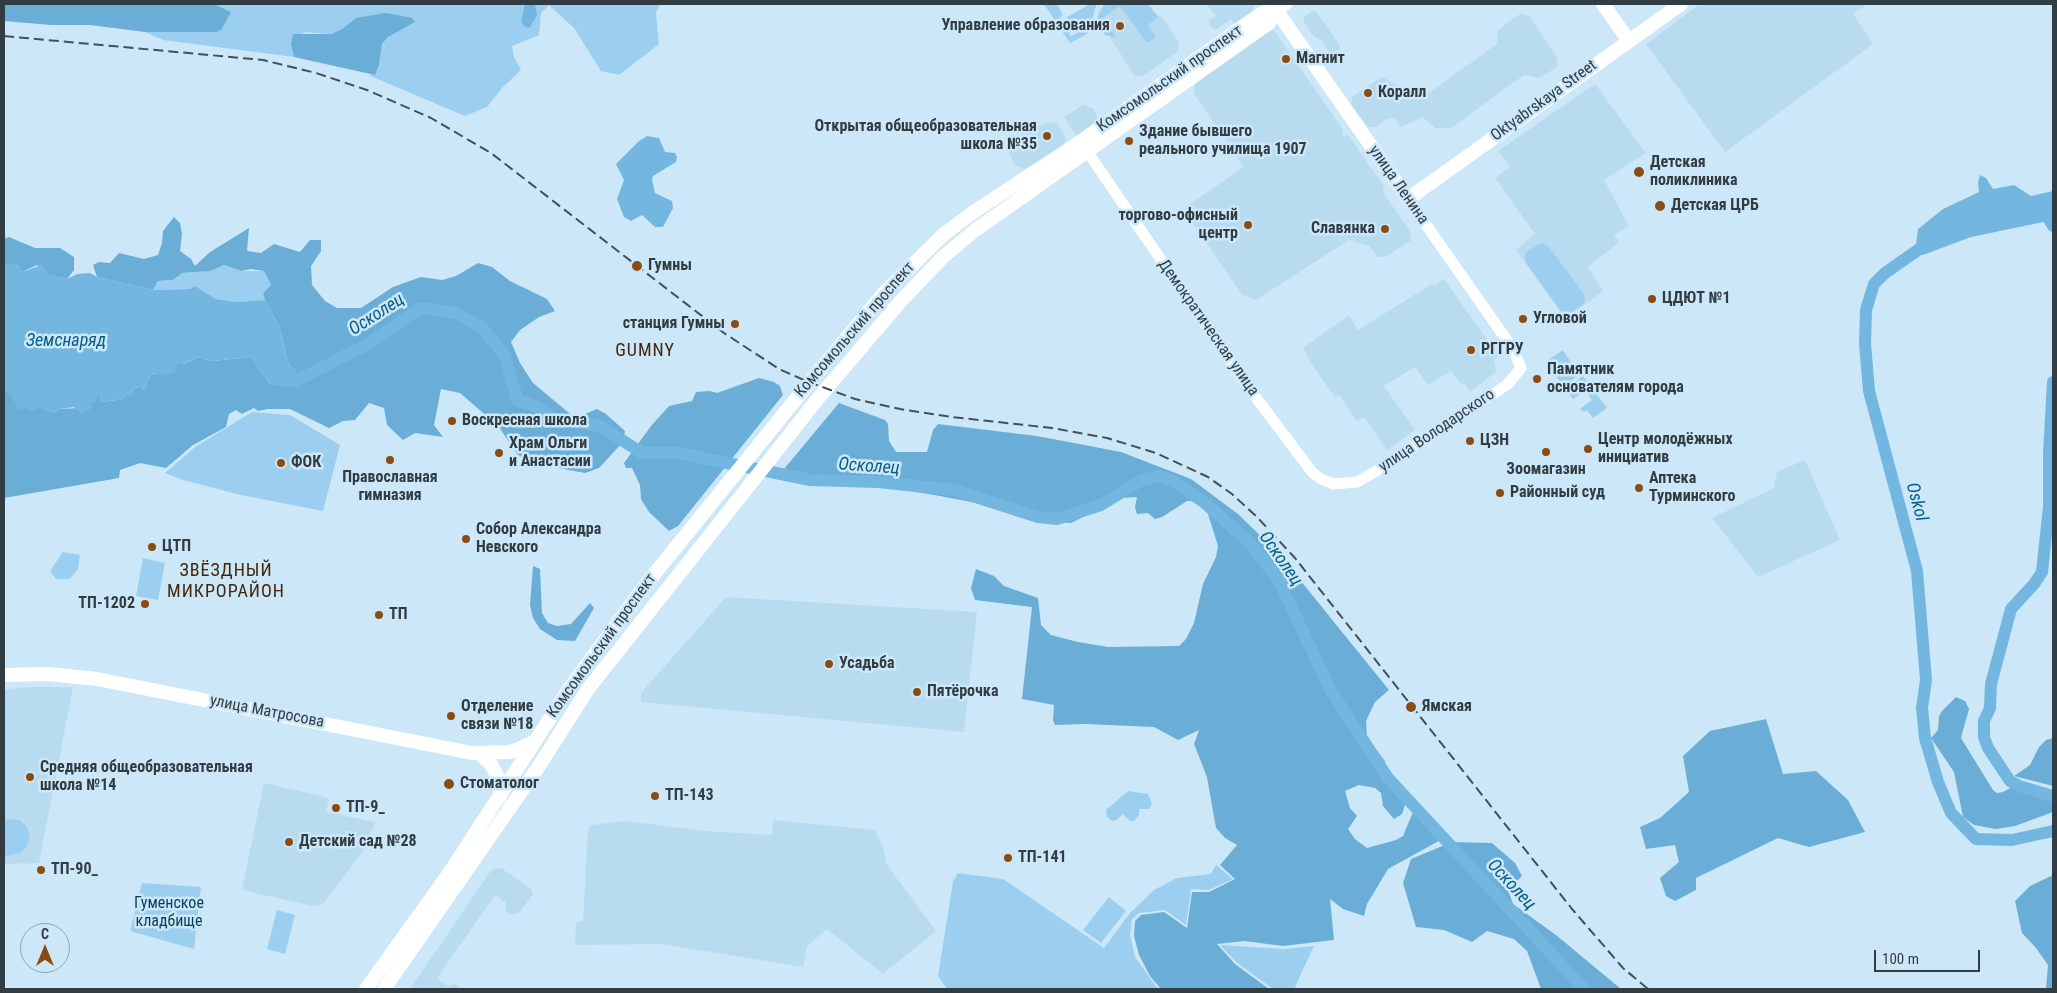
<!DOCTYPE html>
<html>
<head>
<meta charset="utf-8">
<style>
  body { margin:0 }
  #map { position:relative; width:2057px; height:993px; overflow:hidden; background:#cce7f8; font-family:"Roboto Condensed",sans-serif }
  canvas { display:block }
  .frame { position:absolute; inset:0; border:5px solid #313c43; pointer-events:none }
  .north { position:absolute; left:20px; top:923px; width:50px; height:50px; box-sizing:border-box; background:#cce7f8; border:1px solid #8ea3b0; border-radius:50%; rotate:0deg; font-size:14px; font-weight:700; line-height:20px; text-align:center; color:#313c43 }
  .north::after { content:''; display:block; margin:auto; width:18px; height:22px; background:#8b4c13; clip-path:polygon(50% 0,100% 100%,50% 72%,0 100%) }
  .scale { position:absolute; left:1874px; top:950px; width:106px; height:22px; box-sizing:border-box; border:2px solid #313c43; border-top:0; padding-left:6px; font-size:15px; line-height:18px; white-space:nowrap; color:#313c43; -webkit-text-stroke:4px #cce7f8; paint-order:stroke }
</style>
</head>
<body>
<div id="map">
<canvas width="2057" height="993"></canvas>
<div class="frame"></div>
<div class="north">С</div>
<div class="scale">100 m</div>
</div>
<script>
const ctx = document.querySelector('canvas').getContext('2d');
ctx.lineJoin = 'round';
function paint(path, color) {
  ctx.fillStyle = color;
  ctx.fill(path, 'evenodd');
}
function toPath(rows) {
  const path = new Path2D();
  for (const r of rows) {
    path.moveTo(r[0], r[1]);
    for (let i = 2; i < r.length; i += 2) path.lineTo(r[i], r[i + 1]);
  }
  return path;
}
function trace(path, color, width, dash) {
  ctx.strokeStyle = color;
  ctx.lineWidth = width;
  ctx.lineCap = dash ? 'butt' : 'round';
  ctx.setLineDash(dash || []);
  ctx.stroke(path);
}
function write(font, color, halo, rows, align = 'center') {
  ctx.font = font + ' "Roboto Condensed",sans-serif';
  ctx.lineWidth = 5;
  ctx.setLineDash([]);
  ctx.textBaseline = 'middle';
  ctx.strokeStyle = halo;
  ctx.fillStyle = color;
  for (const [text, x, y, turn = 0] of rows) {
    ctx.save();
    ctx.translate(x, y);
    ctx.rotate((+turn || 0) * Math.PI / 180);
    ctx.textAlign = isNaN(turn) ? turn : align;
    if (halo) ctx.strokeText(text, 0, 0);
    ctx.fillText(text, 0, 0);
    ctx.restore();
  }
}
paint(toPath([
  [1109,4,1134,4,1162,17,1179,42,1178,51,1142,77,1134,75,1097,17,1099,10],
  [1206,4,1253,4,1253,14,1239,23,1234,23,1231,19,1217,29,1213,28,1209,25,1210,20,1216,16],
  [1700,4,1867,4,1853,14,1873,44,1725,152,1646,44],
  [1312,11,1315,11,1324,22,1340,46,1339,50,1329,53,1321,40,1314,37,1304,22,1304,17],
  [1520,14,1530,16,1557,58,1557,67,1539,78,1524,75,1451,128,1435,128,1423,117,1401,127,1395,119,1388,118,1375,127,1368,127,1351,104,1353,96,1382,77,1422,98,1497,44,1498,30],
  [1267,29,1275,32,1342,128,1342,135,1349,136,1383,185,1384,194,1411,232,1410,241,1385,257,1378,257,1369,246,1349,240,1256,300,1242,295,1187,214,1190,204,1244,167,1194,94,1195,82],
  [1595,84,1646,153,1604,180,1629,226,1614,235,1619,242,1588,267,1603,291,1565,319,1516,250,1535,234,1495,178,1510,167,1498,151],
  [1083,105,1094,109,1099,121,1081,137,1076,135,1064,117],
  [1048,122,1057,123,1066,139,1062,149,1025,169,1015,165,1007,149,1010,140],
  [1444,279,1498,355,1494,362,1497,371,1470,392,1465,384,1462,385,1451,371,1428,385,1415,367,1384,386,1415,430,1387,450,1364,417,1357,421,1339,395,1335,397,1313,366,1303,348,1349,315,1358,330,1432,284,1434,286],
  [1805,460,1840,540,1758,577,1712,518,1774,488,1777,472],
  [726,597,977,612,964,732,641,702,641,693],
  [28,687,73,687,39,863,4,864,4,690],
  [264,783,329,798,326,812,375,822,365,849,322,905,313,906,242,890],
  [773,820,875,830,883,847,887,865,936,931,883,974,827,929,807,946,803,967,662,944,575,945,576,923,583,921,588,829,592,825,625,821,705,831,772,835],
  [501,868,531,889,533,894,520,912,512,915,506,912,506,903,495,895,437,978,448,986,456,984,461,989,413,989,412,986,492,869]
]), '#b9dbf0');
paint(toPath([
  [214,4,660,4,656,13,659,44,619,75,601,71,574,28,549,5,541,13,539,35,512,46,514,57,521,70,503,87,487,107,465,116,368,75,375,75,379,65,382,44,388,37,415,21,356,18,342,29,331,34,304,32,292,51,294,57,163,40,145,32,216,32,231,12],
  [1044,4,1057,4,1063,15,1060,17,1071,36,1089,27,1092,31,1070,43],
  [1090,4,1096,5,1093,17,1076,28,1071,28,1066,18],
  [1104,4,1148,4,1158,17,1148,25,1156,37,1147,43,1120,6,1103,18,1116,37,1105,35,1097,20],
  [1539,244,1544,244,1549,247,1584,294,1585,301,1582,305,1571,312,1561,311,1526,263,1525,253],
  [224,265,241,271,264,271,271,285,263,293,265,300,236,302,216,299,195,286,190,289,153,290,158,281,173,280,182,273,209,271],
  [1563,350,1579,375,1563,386,1546,361],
  [1583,376,1607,408,1593,418,1587,410,1584,412,1580,409,1592,400,1579,382,1573,387,1579,395,1573,399,1565,388],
  [252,412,290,415,340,445,323,511,241,495,183,480,165,473,195,447],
  [63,552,80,555,78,569,70,579,56,579,50,571],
  [143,558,165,563,158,600,136,596],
  [1128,791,1148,794,1152,804,1149,809,1139,809,1139,815,1134,821,1130,821,1123,814,1117,820,1112,821,1107,817,1106,810],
  [4,819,20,820,27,827,30,837,27,846,20,853,4,856],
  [1216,865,1233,879,1209,890,1191,889,1186,925,1165,910,1139,913,1132,919,1130,935,1135,957,1158,989,947,989,938,976,953,882,958,873,1003,879,1104,948,1130,913,1154,890,1177,878,1211,874],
  [142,883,201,887,194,949,130,931],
  [1109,897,1126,911,1101,943,1083,930],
  [277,910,295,915,285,954,267,949],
  [1220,945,1284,949,1314,946,1295,987,1298,989,1273,989,1236,962]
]), '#9ccfef');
paint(toPath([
  [4,4,214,4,231,12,221,30,216,32,145,32,90,25,51,25,4,21],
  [386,13,412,18,415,22,388,37,382,44,379,65,375,75,294,57,291,45,293,34,331,34,342,29,356,18],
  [174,217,180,223,182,234,180,251,191,259,195,266,210,252,249,228,247,251,261,253,274,244,300,252,310,240,321,240,321,251,311,266,312,285,325,301,337,308,361,308,393,287,421,277,442,280,456,276,478,263,492,267,510,281,547,299,555,311,539,317,520,330,511,342,520,363,533,383,575,418,597,409,606,414,625,431,623,442,599,468,585,473,531,463,517,454,499,427,460,393,441,389,434,425,443,437,415,433,403,440,387,425,384,408,369,403,355,420,343,421,329,428,290,409,268,409,258,411,254,408,242,414,236,410,229,414,226,427,193,445,166,468,140,463,120,470,119,478,4,498,4,390,27,408,35,409,40,407,54,413,59,409,78,408,91,402,97,394,100,395,102,402,124,399,127,394,131,395,134,389,140,386,144,390,151,374,176,371,176,363,179,362,184,364,198,357,212,361,251,357,271,385,284,385,296,371,289,366,279,326,265,300,263,293,271,285,264,271,251,269,241,271,224,265,210,271,182,273,173,280,158,281,153,290,97,277,93,265,99,262,110,263,119,253,144,259,158,255,162,243,163,231],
  [9,237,35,248,60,248,74,257,74,270,67,279,48,275,37,265,22,272,16,264,4,264,4,239],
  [759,378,774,382,780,386,783,395,678,526,669,531,649,512,641,499,640,485,632,468,626,468,624,463,651,426,669,406,692,401,696,392,710,391,717,393],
  [839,403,885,420,888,424,889,441,896,452,927,452,933,430,938,424,1037,436,1121,452,1191,479,1238,514,1279,554,1389,690,1375,702,1366,721,1367,738,1385,761,1387,773,1400,784,1398,790,1405,805,1402,814,1394,819,1383,806,1381,793,1375,788,1359,785,1345,791,1350,808,1357,816,1348,829,1355,839,1367,848,1396,840,1403,836,1413,812,1431,821,1446,837,1388,869,1367,904,1364,916,1343,909,1330,899,1334,940,1283,946,1244,941,1217,944,1235,964,1269,989,1161,989,1150,976,1139,955,1134,936,1135,921,1141,915,1164,912,1187,928,1192,892,1209,892,1235,879,1220,865,1237,845,1225,838,1216,828,1207,777,1194,744,1199,730,1178,740,1154,727,1085,724,1055,725,1053,720,1054,705,1022,699,1032,607,975,600,971,588,976,569,994,576,1004,586,1038,598,1041,625,1051,635,1078,642,1108,647,1179,646,1186,639,1194,623,1203,584,1216,557,1218,546,1208,514,1197,501,1187,501,1162,517,1155,519,1148,513,1137,514,1135,507,1137,497,1121,498,1071,523,1046,521,992,506,940,496,874,485,806,484,779,475],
  [533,566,540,569,542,613,548,623,557,626,571,624,590,603,594,608,575,641,557,640,540,629,533,618,530,605],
  [1956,697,1965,701,1969,709,1961,738,1993,790,1997,793,2003,792,2012,787,2053,798,2053,812,2015,826,1996,829,1974,825,1963,817,1954,772,1931,738,1938,730,1939,716,1942,711],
  [1766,719,1783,774,1816,771,1848,800,1865,832,1809,847,1778,838,1696,878,1696,890,1675,901,1666,896,1660,878,1679,862,1675,845,1646,849,1640,827,1660,818,1689,792,1683,756,1710,731],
  [2053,738,2053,786,2014,776,2030,765,2039,747,2046,740],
  [1452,842,1492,843,1515,863,1522,876,1508,890,1513,904,1556,935,1621,989,1541,989,1527,951,1514,939,1487,931,1472,942,1444,930,1416,927,1403,883,1411,859],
  [2053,875,2053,989,2046,989,2048,965,2036,948,2022,933,2015,901,2030,886]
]), '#6aaed7');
paint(toPath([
  [525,4,535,4,537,15,530,28,524,26,521,22],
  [647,136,659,138,665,152,675,153,677,157,676,162,653,176,652,180,655,193,672,201,673,208,663,227,655,227,642,215,631,221,624,217,617,199,624,180,616,164,638,142],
  [1980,175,1986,178,1993,189,2014,185,2031,196,2053,191,2053,220,1971,237,1923,255,1915,252,1918,229,1943,209,1979,192,1978,182],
  [4,264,16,264,22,272,42,265,49,275,67,279,77,274,90,273,97,277,153,290,190,289,195,286,216,299,236,302,265,300,279,326,289,366,296,371,300,380,298,388,271,385,251,357,212,361,198,357,183,364,179,362,177,363,177,371,163,376,156,373,151,374,144,390,140,386,134,389,131,395,127,394,124,399,102,402,100,396,97,395,96,403,91,403,92,408,82,414,74,407,59,409,54,413,40,407,32,412,27,408,19,410,12,397,4,390]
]), '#73b7e1');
trace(toPath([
  [2050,221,2053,226],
  [1928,243,1885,273,1874,284,1866,310,1865,344,1869,391,1917,571,1926,680,1922,708,1925,738,1938,782,1951,813,1976,839,2012,840,2053,831],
  [287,373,296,381,368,344,421,308,436,310,456,313,481,327,504,354,518,401,535,406,555,419,600,426,642,453,678,453,810,480,878,482,954,490,1038,517,1057,519,1101,505,1140,481,1158,476,1172,480,1205,503,1250,543,1279,581,1331,691,1388,778,1584,989],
  [2053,382,2049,453,2049,507,2042,572,2034,584,2011,609,1991,684,1990,708,1984,721,1984,737,1988,748,2010,781,2019,786,2053,796]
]), '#73b7e1', 12);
trace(toPath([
  [1087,151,1242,379,1312,472,1321,479,1333,484,1357,482,1382,468,1508,384,1521,368,1513,349,1408,199]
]), '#fff', 11);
trace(toPath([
  [1272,4,1408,199,1681,4],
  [1603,4,1629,41],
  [4,675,48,674,97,679,472,753,509,752,519,749,533,742],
  [480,754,491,764,499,779,500,797],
  [366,989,450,872,569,689,647,583,813,378,885,292,943,235,972,213,1080,142,1262,13,1276,10,1285,4],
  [384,989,537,769,588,689,820,396,900,302,943,257,974,231,1269,23,1276,10]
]), '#fff', 14);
trace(toPath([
  [4,36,263,60,316,73,367,90,431,118,491,153,724,333,779,369,806,381,855,399,900,409,952,417,1052,428,1107,438,1156,453,1208,477,1232,494,1257,517,1295,558,1572,909,1623,968,1648,989]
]), '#435058', 2, [10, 5]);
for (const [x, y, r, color] of [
  [1120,26,5,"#8b4c13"],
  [1286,59,5,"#8b4c13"],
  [1368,93,5,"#8b4c13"],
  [1047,136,5,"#8b4c13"],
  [1129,141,5,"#8b4c13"],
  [1639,172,6,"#8b4c13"],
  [1660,206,6,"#8b4c13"],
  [1248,225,5,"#8b4c13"],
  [1385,229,5,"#8b4c13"],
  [637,266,6,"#8b4c13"],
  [1652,299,5,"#8b4c13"],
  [1523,319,5,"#8b4c13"],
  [735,324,5,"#8b4c13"],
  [1471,350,5,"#8b4c13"],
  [1537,379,5,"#8b4c13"],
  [452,421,5,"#8b4c13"],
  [1470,441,5,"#8b4c13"],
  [1588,449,5,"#8b4c13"],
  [1546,452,5,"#8b4c13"],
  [499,453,5,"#8b4c13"],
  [390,460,5,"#8b4c13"],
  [281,463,5,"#8b4c13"],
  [1639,488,5,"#8b4c13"],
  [1500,493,5,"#8b4c13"],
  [466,539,5,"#8b4c13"],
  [152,547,5,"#8b4c13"],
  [145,604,5,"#8b4c13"],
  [379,615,5,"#8b4c13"],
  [829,664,5,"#8b4c13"],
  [917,692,5,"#8b4c13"],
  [1411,707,6,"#8b4c13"],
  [451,716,5,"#8b4c13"],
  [30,777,5,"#8b4c13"],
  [449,784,6,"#8b4c13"],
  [655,796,5,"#8b4c13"],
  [336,808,5,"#8b4c13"],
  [289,842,5,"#8b4c13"],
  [1008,858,5,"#8b4c13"],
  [41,870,5,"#8b4c13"]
]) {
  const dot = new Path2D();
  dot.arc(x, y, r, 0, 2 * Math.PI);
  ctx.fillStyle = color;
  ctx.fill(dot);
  trace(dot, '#cce7f8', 2);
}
write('bold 16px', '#313c43', '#cce7f8', [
  ["Управление образования",1110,26,"right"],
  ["Магнит",1296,59],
  ["Коралл",1378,93],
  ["Открытая общеобразовательная",1037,127,"right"],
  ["школа №35",1037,145,"right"],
  ["Здание бывшего",1139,132],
  ["реального училища 1907",1139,150],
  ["Детская",1650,163],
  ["поликлиника",1650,181],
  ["Детская ЦРБ",1671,206],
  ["торгово-офисный",1238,216,"right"],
  ["центр",1238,234,"right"],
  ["Славянка",1375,229,"right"],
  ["Гумны",648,266],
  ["ЦДЮТ №1",1662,299],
  ["Угловой",1533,319],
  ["станция Гумны",725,324,"right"],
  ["РГГРУ",1481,350],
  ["Памятник",1547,370],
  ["основателям города",1547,388],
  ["Воскресная школа",462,421],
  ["Центр молодёжных",1598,440],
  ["инициатив",1598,458],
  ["ЦЗН",1480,441],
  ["Храм Ольги",509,444],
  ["и Анастасии",509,462],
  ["ФОК",291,463],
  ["Зоомагазин",1546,470,"center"],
  ["Православная",390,478,"center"],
  ["гимназия",390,496,"center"],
  ["Аптека",1649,479],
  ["Турминского",1649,497],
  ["Районный суд",1510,493],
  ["Собор Александра",476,530],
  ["Невского",476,548],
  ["ЦТП",162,547],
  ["ТП-1202",135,604,"right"],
  ["ТП",389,615],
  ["Усадьба",839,664],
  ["Пятёрочка",927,692],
  ["Отделение",461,707],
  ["связи №18",461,725],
  ["Ямская",1422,707],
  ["Средняя общеобразовательная",40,768],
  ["школа №14",40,786],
  ["Стоматолог",460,784],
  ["ТП-143",665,796],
  ["ТП-9_",346,808],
  ["Детский сад №28",299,842],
  ["ТП-141",1018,858],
  ["ТП-90_",51,870]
], 'left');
write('16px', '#313c43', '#cce7f8', [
  ["Комсомольский проспект",1170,79,-35],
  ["Oktyabrskaya Street",1544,101,-36],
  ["улица Ленина",1398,185,55],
  ["Демократическая улица",1208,328,55],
  ["Комсомольский проспект",855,330,-49],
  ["улица Володарского",1437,431,-34],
  ["Комсомольский проспект",602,646,-54],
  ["улица Матросова",267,712,11]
]);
write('16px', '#043f5b', '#cce7f8', [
  ["Гуменское",169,904],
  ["кладбище",169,922]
]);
write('italic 18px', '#055d85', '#cce7f8', [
  ["Осколец",377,315,-33],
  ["Земснаряд",66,341],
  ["Осколец",869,467,4],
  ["Oskol",1916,502,75],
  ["Осколец",1280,559,55],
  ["Осколец",1511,885,47]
]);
ctx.letterSpacing = '1px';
write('18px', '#45260c', '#cce7f8', [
  ["GUMNY",645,351],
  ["ЗВЁЗДНЫЙ",226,571],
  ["МИКРОРАЙОН",226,592]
]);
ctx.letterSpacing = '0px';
</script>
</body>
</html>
